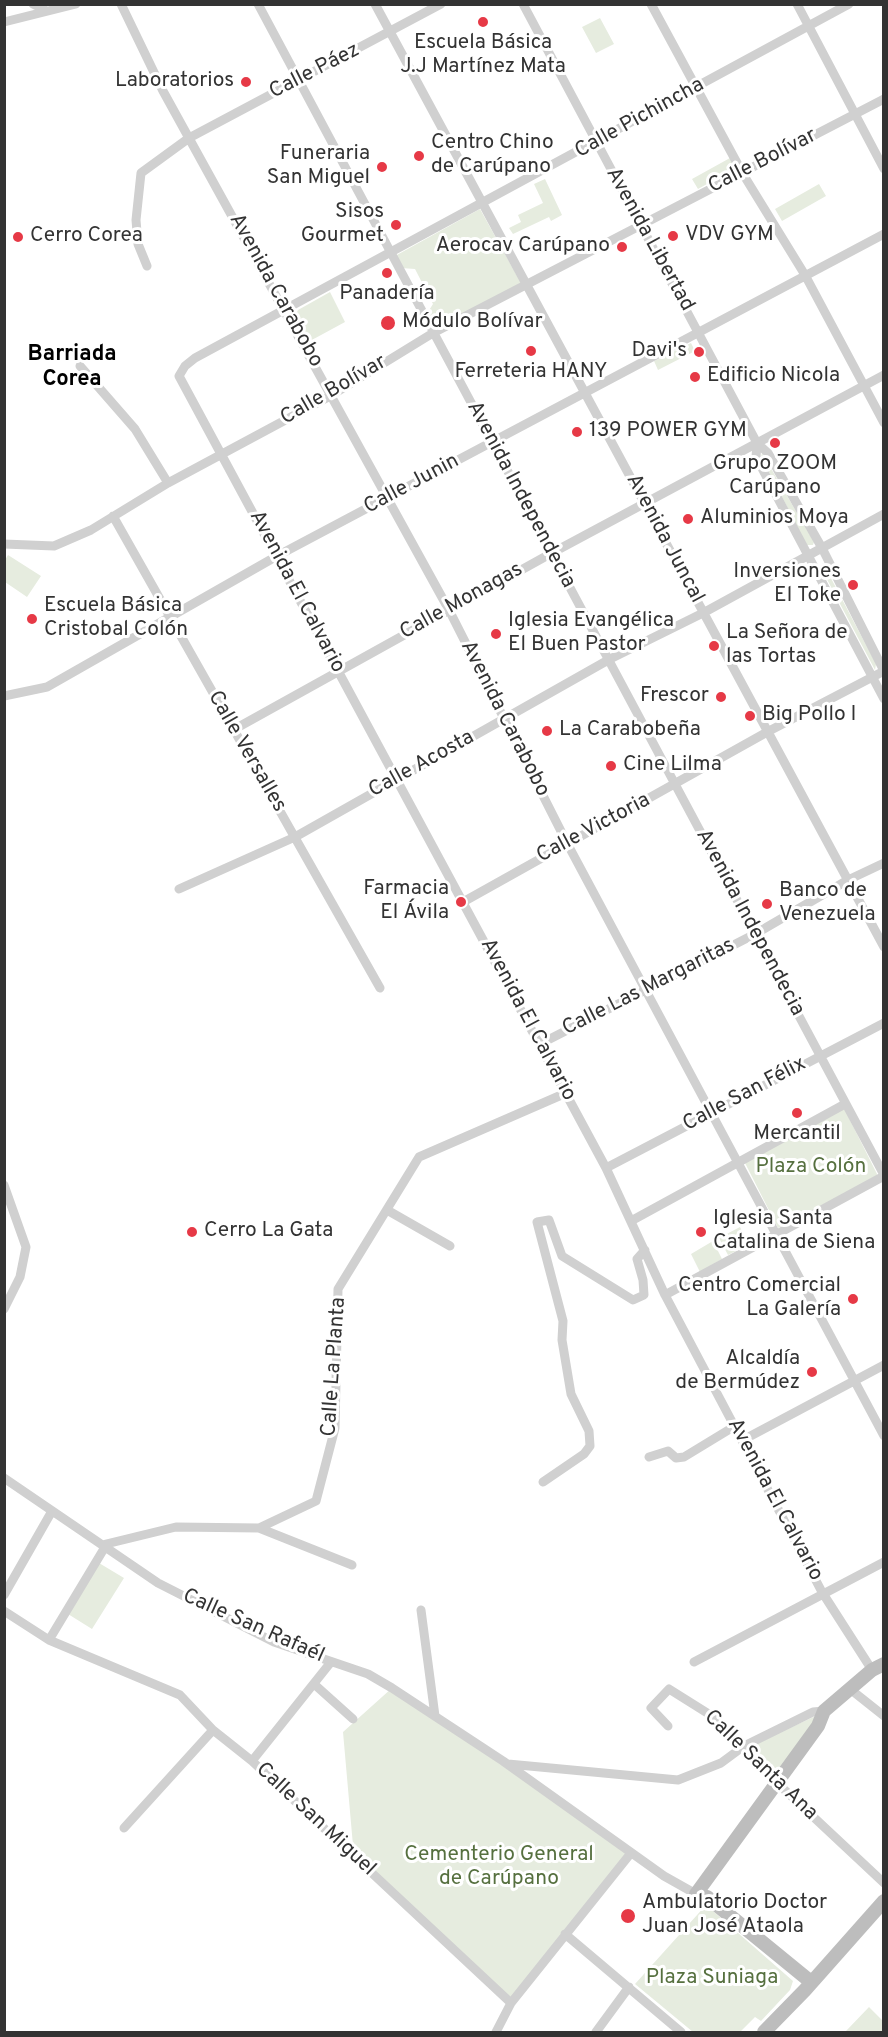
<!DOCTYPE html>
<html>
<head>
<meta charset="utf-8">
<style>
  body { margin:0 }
  #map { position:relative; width:888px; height:2037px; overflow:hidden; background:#fff; font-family:Overpass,sans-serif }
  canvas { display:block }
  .frame { position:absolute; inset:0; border:6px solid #333; pointer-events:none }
</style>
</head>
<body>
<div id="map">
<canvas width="888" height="2037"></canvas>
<div class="frame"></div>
</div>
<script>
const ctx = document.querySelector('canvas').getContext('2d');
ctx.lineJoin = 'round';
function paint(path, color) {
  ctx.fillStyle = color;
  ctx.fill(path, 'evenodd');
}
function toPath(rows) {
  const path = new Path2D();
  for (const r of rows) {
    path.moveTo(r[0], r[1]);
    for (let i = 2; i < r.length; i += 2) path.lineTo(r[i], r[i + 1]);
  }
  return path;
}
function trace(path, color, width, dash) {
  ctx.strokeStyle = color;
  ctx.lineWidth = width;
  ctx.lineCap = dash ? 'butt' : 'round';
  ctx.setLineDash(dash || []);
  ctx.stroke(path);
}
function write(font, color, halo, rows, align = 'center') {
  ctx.font = font + ' Overpass,sans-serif';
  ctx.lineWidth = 6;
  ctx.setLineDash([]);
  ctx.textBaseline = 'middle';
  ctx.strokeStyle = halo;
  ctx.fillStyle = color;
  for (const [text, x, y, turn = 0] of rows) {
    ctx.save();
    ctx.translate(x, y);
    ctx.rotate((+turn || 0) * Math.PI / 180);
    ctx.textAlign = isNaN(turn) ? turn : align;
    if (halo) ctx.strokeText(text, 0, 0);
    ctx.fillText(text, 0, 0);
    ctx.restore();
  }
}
paint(toPath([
  [600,18,614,44,596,53,582,27],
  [730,158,736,168,698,189,692,179],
  [545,179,562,215,551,221,549,217,513,234,509,228,521,222,518,215,543,203,534,184],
  [819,184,826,196,782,221,775,209],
  [480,209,522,285,433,328,426,315,433,304,415,269,401,268,395,256],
  [330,292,345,322,310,341,296,314,298,310],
  [691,343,695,351,658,370,654,361],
  [762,453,814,542,813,545,807,545,761,457],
  [8,555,41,576,27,597,5,582,5,560],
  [823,563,876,664,875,670,821,568],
  [844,1108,878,1176,778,1228,744,1161],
  [740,1227,748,1245,728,1255,719,1238],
  [713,1241,722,1259,700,1272,691,1254],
  [99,1563,124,1578,92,1629,68,1614],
  [392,1688,631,1853,511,2003,354,1857,343,1732],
  [820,1714,774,1776,748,1747],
  [706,1905,793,1981,790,1990,761,2021,755,2017,740,2032,693,2032,635,1984],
  [869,2007,883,2021,883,2032,848,2032,846,2031]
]), '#e6ecdf');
trace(toPath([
  [33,4,45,10],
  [121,4,163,91,449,610,567,843,884,1436],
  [258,4,884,1175],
  [375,4,884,947],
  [523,4,757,443,768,453,822,548,884,671],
  [651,4,743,174,805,275,884,423],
  [797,4,884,169],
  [849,4,195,358,185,366,179,376,606,1168,665,1295,822,1592,872,1670],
  [4,22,76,4],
  [147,266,138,244,136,220,141,173,189,138,441,4],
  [80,366,135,429,168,483],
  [757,443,756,457,884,699],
  [113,516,380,988],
  [4,544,54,546,91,530,168,483,332,395,433,333,884,99],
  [4,696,47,687,277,556,884,234],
  [233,730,550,554,884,375],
  [179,889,295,837,610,659,703,613,884,514],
  [463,902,769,731,884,671],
  [540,1044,755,934,848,880,884,863],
  [606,1168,884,1023],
  [4,1185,26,1247,20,1277,4,1309],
  [387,1210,450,1246],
  [631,1221,845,1104],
  [665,1295,884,1176],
  [743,1440,884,1365],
  [649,1457,668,1451,676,1458,684,1457,735,1426],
  [4,1478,158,1583,274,1642,368,1674,392,1688,503,1761,664,1876,696,1894],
  [543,1482,584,1454,590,1446,589,1431,571,1394,562,1340,563,1321,537,1222,549,1220,562,1256,633,1300,644,1295,643,1280,637,1259,645,1250],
  [259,1528,352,1565],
  [102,1545,176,1527,259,1528,316,1501,335,1428,338,1289,419,1157,566,1093],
  [4,1595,52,1511],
  [421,1610,435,1716],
  [4,1611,49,1640,180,1695,213,1730],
  [49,1640,105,1547],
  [694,1662,884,1562],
  [314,1684,353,1719],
  [850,1689,884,1716],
  [668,1726,651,1708,669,1689,712,1716,775,1781,884,1883],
  [252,1761,331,1662],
  [508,1764,678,1780,721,1763,744,1746,813,1712,824,1711],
  [124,1828,213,1730,252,1761,511,2003],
  [565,1934,681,2032],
  [496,2032,511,2003,631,1853],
  [596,2032,629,1987]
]), '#d0d0d0', 9);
trace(toPath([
  [811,1982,707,1897,696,1894,818,1726,824,1711,872,1670,884,1664],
  [764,2032,805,1990,884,1901]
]), '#bdbdbd', 14);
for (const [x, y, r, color] of [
  [483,22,6,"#e63946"],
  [246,82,6,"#e63946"],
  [419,156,6,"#e63946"],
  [382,167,6,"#e63946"],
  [396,225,6,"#e63946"],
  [673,236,6,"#e63946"],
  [18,237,6,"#e63946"],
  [622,247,6,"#e63946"],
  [387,273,6,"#e63946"],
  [388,323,8,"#e63946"],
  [531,351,6,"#e63946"],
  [699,352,6,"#e63946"],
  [695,377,6,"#e63946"],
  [577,432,6,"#e63946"],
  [775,443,6,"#e63946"],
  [688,519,6,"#e63946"],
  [853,585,6,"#e63946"],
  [32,619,6,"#e63946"],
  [496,634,6,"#e63946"],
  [714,646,6,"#e63946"],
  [721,697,6,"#e63946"],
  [750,716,6,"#e63946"],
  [547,731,6,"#e63946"],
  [611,766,6,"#e63946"],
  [461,902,6,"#e63946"],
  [767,904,6,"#e63946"],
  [797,1113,6,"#e63946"],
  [192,1232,6,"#e63946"],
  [701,1232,6,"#e63946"],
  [853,1299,6,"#e63946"],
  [812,1372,6,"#e63946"],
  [628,1916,8,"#e63946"]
]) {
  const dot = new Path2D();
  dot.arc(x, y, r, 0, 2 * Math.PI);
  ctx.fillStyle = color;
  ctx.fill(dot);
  trace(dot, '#fff', 2);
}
write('21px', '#333', '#fff', [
  ["Escuela Básica",483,44,"center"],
  ["J.J Martínez Mata",483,68,"center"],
  ["Laboratorios",234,82,"right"],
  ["Centro Chino",431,144],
  ["de Carúpano",431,168],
  ["Funeraria",370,155,"right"],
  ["San Miguel",370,179,"right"],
  ["Sisos",384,213,"right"],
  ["Gourmet",384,237,"right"],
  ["VDV GYM",685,236],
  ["Cerro Corea",30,237],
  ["Aerocav Carúpano",610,247,"right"],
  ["Panadería",387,295,"center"],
  ["Módulo Bolívar",402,323],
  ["Davi's",687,352,"right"],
  ["Ferreteria HANY",531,373,"center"],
  ["Edificio Nicola",707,377],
  ["139 POWER GYM",589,432],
  ["Grupo ZOOM",775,465,"center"],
  ["Carúpano",775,489,"center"],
  ["Aluminios Moya",700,519],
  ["Inversiones",841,573,"right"],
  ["El Toke",841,597,"right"],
  ["Escuela Básica",44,607],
  ["Cristobal Colón",44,631],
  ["Iglesia Evangélica",508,622],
  ["El Buen Pastor",508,646],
  ["La Señora de",726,634],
  ["las Tortas",726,658],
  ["Frescor",709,697,"right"],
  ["Big Pollo I",762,716],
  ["La Carabobeña",559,731],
  ["Cine Lilma",623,766],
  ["Farmacia",449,890,"right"],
  ["El Ávila",449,914,"right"],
  ["Banco de",779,892],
  ["Venezuela",779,916],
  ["Mercantil",797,1135,"center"],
  ["Iglesia Santa",713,1220],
  ["Catalina de Siena",713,1244],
  ["Cerro La Gata",204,1232],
  ["Centro Comercial",841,1287,"right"],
  ["La Galería",841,1311,"right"],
  ["Alcaldía",800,1360,"right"],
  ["de Bermúdez",800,1384,"right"],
  ["Ambulatorio Doctor",642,1904],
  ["Juan José Ataola",642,1928]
], 'left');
write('21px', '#333', '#fff', [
  ["Calle Páez",315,72,-27],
  ["Calle Pichincha",640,119,-29],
  ["Calle Bolívar",763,162,-27],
  ["Avenida Libertad",649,240,61],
  ["Avenida Carabobo",275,291,61],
  ["Calle Bolívar",334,391,-30],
  ["Calle Junin",412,485,-28],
  ["Avenida Independecia",520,495,62],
  ["Avenida Juncal",664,539,62],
  ["Avenida El Calvario",296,592,62],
  ["Calle Monagas",462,602,-29],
  ["Avenida Carabobo",504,719,63],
  ["Calle Versalles",246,752,60],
  ["Calle Acosta",422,765,-29],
  ["Calle Victoria",594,829,-28],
  ["Avenida Independecia",749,923,62],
  ["Calle Las Margaritas",649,988,-27],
  ["Avenida El Calvario",527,1020,62],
  ["Calle San Félix",745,1095,-28],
  ["Calle La Planta",335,1367,-86],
  ["Avenida El Calvario",774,1500,62],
  ["Calle San Rafaél",253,1627,24],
  ["Calle Santa Ana",760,1766,44],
  ["Calle San Miguel",315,1820,43]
]);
write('21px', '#56703f', '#fff', [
  ["Plaza Colón",811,1168],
  ["Cementerio General",499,1856],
  ["de Carúpano",499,1880],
  ["Plaza Suniaga",712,1979]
]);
write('bold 22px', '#000', '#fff', [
  ["Barriada",72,356],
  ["Corea",72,381]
]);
</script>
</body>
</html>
